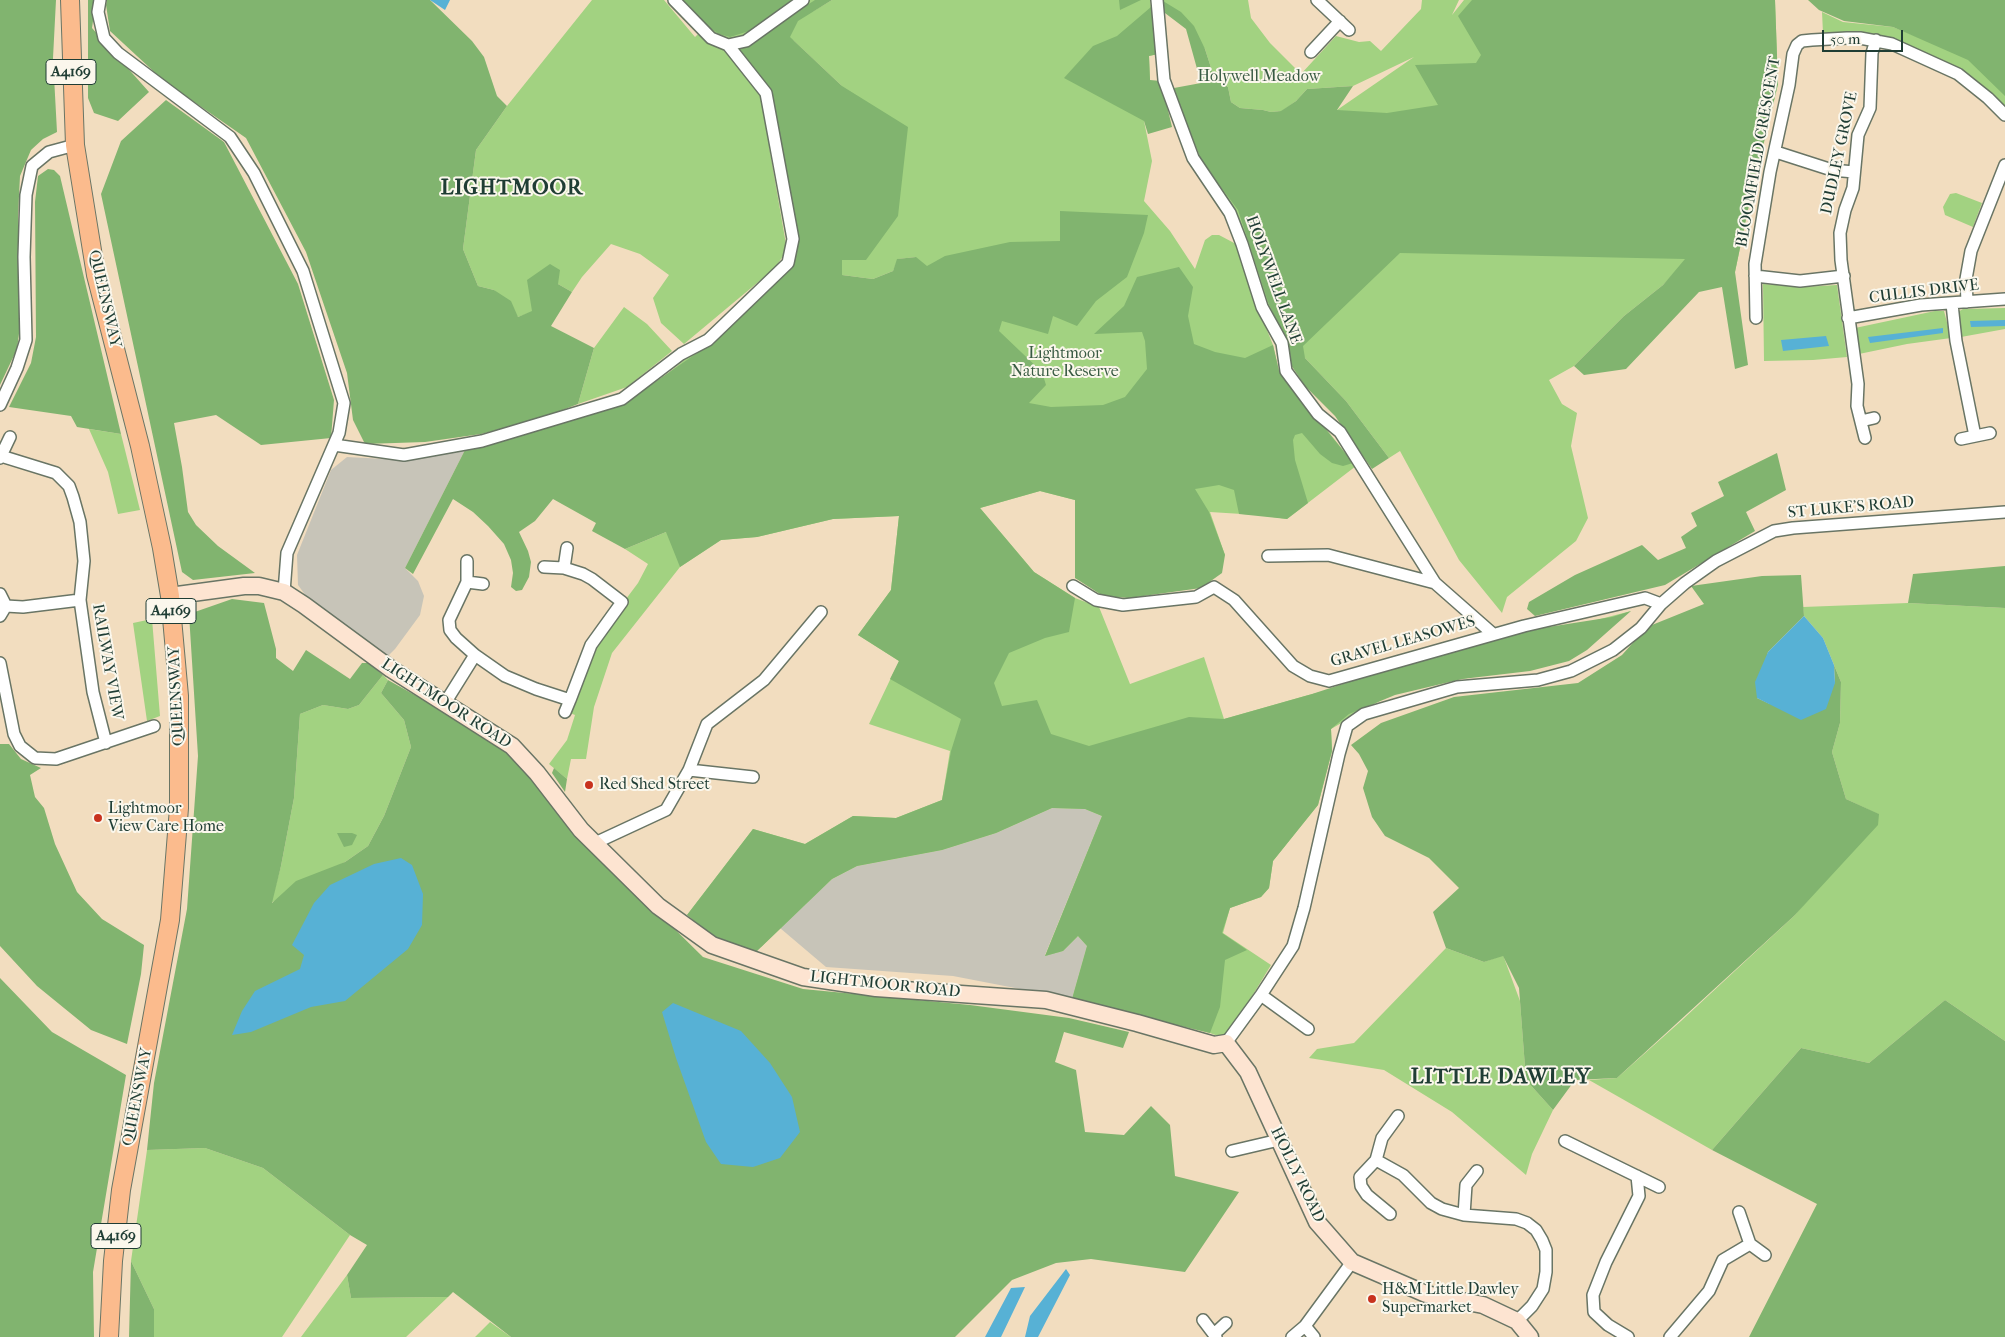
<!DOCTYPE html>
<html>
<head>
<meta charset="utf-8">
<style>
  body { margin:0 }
  #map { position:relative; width:2005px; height:1337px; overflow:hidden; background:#f2ddbf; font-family:"IM FELL French Canon",serif }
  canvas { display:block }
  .scale { position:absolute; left:1822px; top:30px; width:81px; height:22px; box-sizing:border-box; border:2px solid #1f3d34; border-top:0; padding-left:6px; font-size:15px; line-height:18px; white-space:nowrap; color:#1f3d34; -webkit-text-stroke:4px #fbf7ec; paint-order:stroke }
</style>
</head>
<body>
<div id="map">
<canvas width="2005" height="1337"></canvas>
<div class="scale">50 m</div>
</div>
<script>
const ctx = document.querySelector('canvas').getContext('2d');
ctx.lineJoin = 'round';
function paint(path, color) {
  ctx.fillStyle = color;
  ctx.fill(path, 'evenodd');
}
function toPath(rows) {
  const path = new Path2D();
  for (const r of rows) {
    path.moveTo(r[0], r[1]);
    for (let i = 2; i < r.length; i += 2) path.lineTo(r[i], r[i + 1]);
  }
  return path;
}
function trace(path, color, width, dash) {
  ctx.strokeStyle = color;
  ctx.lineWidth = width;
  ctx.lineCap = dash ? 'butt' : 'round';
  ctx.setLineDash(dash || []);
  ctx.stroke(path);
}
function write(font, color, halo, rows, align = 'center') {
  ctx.font = font + ' "IM FELL French Canon",serif';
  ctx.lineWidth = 4;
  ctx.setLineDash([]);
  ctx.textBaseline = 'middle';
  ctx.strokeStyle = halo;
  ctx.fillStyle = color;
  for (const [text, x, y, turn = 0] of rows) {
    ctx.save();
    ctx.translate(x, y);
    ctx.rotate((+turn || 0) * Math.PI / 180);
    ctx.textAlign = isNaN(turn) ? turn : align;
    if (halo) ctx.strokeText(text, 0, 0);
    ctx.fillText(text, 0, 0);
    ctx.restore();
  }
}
paint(toPath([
  [467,446,405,568,418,581,424,596,420,615,395,649,387,657,312,604,298,585,297,555,331,470,347,457,405,460],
  [1052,808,1085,809,1102,816,1045,955,1063,951,1078,936,1087,946,1072,999,953,976,826,967,780,928,832,879,857,866,942,850,996,833]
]), '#c7c4b8');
paint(toPath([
  [592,0,664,0,695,37,706,26,682,0,820,0,812,12,832,0,1150,0,1158,54,1149,56,1150,81,1144,121,1152,161,1144,201,1170,231,1195,269,1205,240,1212,235,1219,235,1236,244,1250,288,1273,345,1279,371,1356,466,1287,519,1258,515,1210,512,1225,555,1129,598,1075,578,1075,500,1040,491,980,508,1034,572,1075,598,1099,607,1130,684,1204,657,1224,719,1305,696,1631,611,1528,667,1397,691,1331,729,1332,751,1318,805,1273,861,1269,888,1261,897,1230,908,1223,933,1271,965,1226,1039,1210,1033,1072,999,1087,946,1078,936,1063,951,1045,956,1102,816,1085,809,1052,808,996,833,942,850,857,866,832,879,761,947,687,915,753,829,805,844,853,816,896,818,942,800,950,751,869,724,899,661,858,635,891,590,899,516,833,519,757,537,721,540,680,567,612,653,594,707,586,759,571,759,567,779,549,764,567,740,575,715,570,713,585,673,589,668,597,648,598,640,628,601,626,599,638,583,648,564,625,549,666,532,629,405,688,357,712,349,789,271,798,235,793,168,775,125,769,146,787,250,775,268,684,344,661,323,653,298,669,275,640,254,611,244,582,277,572,292,558,284,532,312,518,317,494,290,478,286,463,249,476,150,507,106],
  [793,40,842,86,896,118,805,64],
  [836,248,866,260,842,259,842,275,873,279,893,271,898,259,916,257,879,300,818,280],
  [1162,0,1248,0,1251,18,1270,43,1301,74,1336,36,1359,42,1370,41,1381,51,1421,9,1422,0,1459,0,1452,15,1464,0,1775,0,1778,84,1750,200,1735,272,1677,270,1663,285,1624,316,1574,366,1549,380,1562,404,1577,413,1571,446,1588,518,1576,541,1507,597,1502,613,1459,560,1400,451,1389,458,1346,401,1305,358,1282,343,1230,213,1193,158,1223,140,1337,110,1414,57,1353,86,1307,89,1296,101,1282,111,1271,112,1263,110,1240,108,1231,102,1228,87,1214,77,1205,49],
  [1822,12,1843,22,1893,27,1969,58,2005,93,2005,109,1986,91,1871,36,1823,33],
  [1956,193,1982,203,1973,227,1945,215,1943,207,1950,194],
  [1763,284,1803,287,1837,285,1847,357,1813,360,1764,361],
  [624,307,647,324,672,351,627,387,578,404,594,348],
  [2005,308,2005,329,1961,337,1956,313,1963,309],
  [1935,311,1944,311,1951,338,1907,344,1859,354,1855,328],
  [89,429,121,434,140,510,118,514,108,472],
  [1908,603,2005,608,2005,1041,1945,1000,1869,1063,1801,1048,1712,1150,1589,1080,1617,1078,1681,1021,1794,916,1878,814,1846,799,1832,752,1840,723,1841,682,1823,638,1804,616,1803,607],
  [152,619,160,716,147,721,133,623],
  [383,675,388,680,381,693,404,720,411,747,384,816,368,846,345,862,271,903,281,866,294,798,300,714,323,705,348,709,359,705],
  [1446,948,1484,962,1503,955,1520,1001,1526,1080,1553,1110,1532,1154,1526,1175,1452,1112,1384,1070,1309,1058,1317,1049,1354,1043],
  [205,1148,263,1168,350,1235,282,1337,154,1337,154,1309,131,1261,147,1150],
  [347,1275,351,1298,448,1297,406,1337,301,1337],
  [490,1322,511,1337,475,1337]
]), '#a2d281');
paint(toPath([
  [0,0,56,0,53,58,57,132,43,139,31,150,20,176,18,216,20,326,17,349,0,385],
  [88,0,96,0,92,28,149,92,118,121,94,113,88,98],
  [107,0,430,0,472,41,484,57,497,96,507,106,476,150,463,249,478,286,494,290,511,301,518,317,532,311,527,280,550,264,560,270,558,284,572,292,551,326,594,348,578,404,542,418,481,434,425,442,365,444,353,420,347,373,306,252,246,138,164,81,110,31,106,5],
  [682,0,795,0,749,31,730,37,719,34,707,26],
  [815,0,832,0,798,21,790,37,842,86,908,127,898,216,866,260,842,260,842,275,873,279,893,271,897,259,916,257,927,266,945,256,1010,242,1060,241,1060,211,1148,215,1144,233,1127,277,1096,301,1077,326,1053,316,1048,334,1002,321,999,331,1042,372,1046,385,1029,403,1051,407,1103,405,1125,397,1147,369,1145,341,1142,332,1094,334,1124,306,1137,277,1179,267,1193,287,1188,316,1194,344,1215,352,1245,358,1273,345,1279,371,1353,463,1343,466,1332,463,1320,454,1302,433,1295,435,1293,440,1295,460,1308,503,1287,519,1239,514,1234,490,1219,485,1195,489,1209,512,1225,555,1222,573,1201,588,1129,598,1103,596,1075,578,1075,500,1040,491,980,508,1034,572,1075,598,1069,632,1045,638,1009,653,994,683,1002,706,1037,700,1051,734,1089,746,1189,717,1224,719,1312,694,1401,665,1523,631,1612,617,1631,611,1587,650,1569,661,1530,671,1462,679,1395,695,1349,714,1331,729,1332,751,1318,805,1273,861,1269,888,1261,897,1230,908,1222,933,1247,950,1225,960,1220,1007,1210,1033,1072,999,1087,946,1078,936,1063,951,1045,956,1102,816,1085,809,1052,808,996,833,942,850,857,866,832,879,755,953,715,938,687,915,753,829,805,844,853,816,896,818,942,800,951,751,961,719,890,679,899,661,858,635,891,590,899,516,833,519,757,537,721,540,680,567,666,532,625,549,592,531,596,523,553,499,535,521,519,532,528,551,531,562,529,577,522,590,516,591,511,587,513,573,511,560,504,544,488,526,473,512,453,499,413,574,405,568,467,446,544,428,616,406,639,393,713,342,789,271,798,235,769,89,737,50],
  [1119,0,1141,0,1120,10],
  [1472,0,1775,0,1778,84,1750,200,1735,272,1748,365,1735,369,1722,287,1699,292,1626,369,1584,375,1574,366,1624,316,1663,285,1685,259,1400,253,1303,346,1305,358,1346,401,1389,458,1372,469,1335,416,1305,386,1291,365,1287,344,1268,302,1238,210,1202,162,1188,127,1174,88,1201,83,1186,29,1161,10,1163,1,1181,12,1194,26,1205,49,1214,77,1228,87,1231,102,1240,108,1263,110,1271,112,1281,111,1296,101,1307,89,1353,86,1337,110,1387,113,1438,105,1415,65,1476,63,1481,55,1458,16],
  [1808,0,2005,0,2005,96,1968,60,1893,27,1844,21,1819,10],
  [1151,7,1158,54,1149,56,1150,80,1161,81,1172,127,1148,134,1144,121,1064,78,1093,46,1117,36],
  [166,100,224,142,298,284,334,400,331,438,261,445,216,415,174,423,182,467,188,512,196,525,218,546,255,573,193,580,182,572,101,194,121,141],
  [48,169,54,170,60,176,121,434,77,427,71,416,9,407,31,363,36,337,35,202,38,176],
  [1777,453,1786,490,1746,512,1755,531,1665,585,1535,616,1527,609,1529,602,1575,575,1642,545,1658,560,1686,548,1681,537,1697,526,1691,513,1724,496,1718,482],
  [2005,566,2005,608,1908,603,1913,574],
  [1801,575,1804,616,1768,652,1757,698,1770,704,1835,683,1834,665,1841,682,1840,723,1832,752,1846,799,1879,814,1878,825,1794,916,1617,1078,1575,1080,1553,1110,1526,1080,1519,988,1503,956,1484,962,1446,948,1433,912,1459,888,1429,858,1385,836,1372,817,1363,788,1368,771,1359,754,1351,745,1381,723,1454,697,1578,683,1622,655,1647,627,1704,604,1691,586,1762,576],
  [232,599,264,603,276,649,276,658,293,671,306,650,350,679,362,663,369,663,383,675,359,705,348,709,323,705,300,714,294,798,281,866,272,903,296,881,345,862,368,846,384,816,411,747,404,720,381,693,388,680,477,730,511,755,579,835,703,957,803,989,970,1005,1069,1018,1129,1032,1123,1048,1064,1032,1055,1062,1076,1070,1085,1132,1124,1135,1151,1106,1170,1125,1175,1176,1239,1192,1185,1272,1091,1259,1056,1263,1012,1280,955,1337,511,1337,453,1292,448,1297,351,1298,347,1275,367,1245,350,1235,263,1168,205,1148,147,1150,154,1083,187,909,198,756,189,614],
  [0,744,9,744,21,759,41,768,30,775,35,797,44,808,55,844,77,892,102,919,144,945,141,974,127,1044,91,1030,37,986,0,946],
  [554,768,567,779,565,792,552,773],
  [337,833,352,833,357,835,352,845,344,847],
  [0,978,52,1032,126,1075,93,1272,94,1337,0,1337],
  [1945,1000,2005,1041,2005,1337,1749,1337,1817,1204,1712,1150,1801,1048,1869,1063],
  [131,1261,154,1309,154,1337,129,1337]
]), '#81b46f');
paint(toPath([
  [430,0,450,0,445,10],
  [2005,320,2005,326,1971,327,1970,321],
  [1943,328,1943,333,1870,343,1868,337],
  [1826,336,1829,346,1783,351,1781,340],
  [1804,616,1823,638,1834,665,1835,683,1826,709,1801,720,1757,698,1755,682,1768,652],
  [401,858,412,865,423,894,422,925,408,949,345,1001,311,1007,251,1032,232,1035,242,1011,255,991,300,969,304,955,292,945,314,903,330,885,374,864],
  [673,1003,741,1031,770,1063,792,1097,800,1132,780,1158,753,1167,721,1164,706,1142,676,1058,662,1012],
  [1066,1269,1070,1275,1038,1337,1025,1337,1030,1316],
  [1025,1287,1001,1337,985,1337,1011,1288]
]), '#57b1d5');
const street = toPath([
  [100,0,98,12,104,38,118,53,230,137,254,173,303,271,344,403,339,433,287,553,284,592],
  [674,0,711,38,728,45,746,41,803,0],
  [1157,0,1164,80,1193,158,1230,213,1242,244,1262,307,1282,343,1286,371,1318,414,1340,432,1435,583,1493,634],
  [1317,0,1349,30],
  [1311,52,1340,21],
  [1776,152,1832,170,1854,172],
  [1755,276,1800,281,1844,276],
  [1967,302,1966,279,1971,251,2005,165],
  [1952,304,1956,341,1975,436],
  [1756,318,1755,264,1770,172,1789,85,1793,54,1797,45,1802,41,1812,40,1847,38,1860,38,1892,44,1958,74,1988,98,2005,115],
  [1848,318,1921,305,2005,299],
  [0,405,17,368,26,340,24,257,26,195,32,166,49,152,75,145],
  [1861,421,1874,418],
  [1865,438,1857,406,1858,384,1841,260,1840,233,1845,210,1853,188,1858,135,1870,108,1872,53,1876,40],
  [1961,439,1990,433],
  [334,445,404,455,482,441,622,399,681,354,708,340,788,263,793,239,766,93,728,45],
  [1,456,56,473,69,486,73,497,80,522,84,561,80,600,93,692,106,743],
  [0,458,10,437],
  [1268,556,1328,555,1435,583],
  [564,568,567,548],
  [467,582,467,561],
  [1073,586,1096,600,1123,605,1196,597,1214,587,1234,600,1293,666,1310,676,1329,681,1524,626,1645,598,1661,604],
  [0,594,6,606,0,616],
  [6,606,23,607,80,600],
  [475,655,505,676,536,689,570,700,591,645,622,602,592,579,583,574,564,568,544,567],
  [0,663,14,734,20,746,35,758,56,759,154,726],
  [445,703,475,655,456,638,450,630,449,620,467,582,483,584],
  [565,712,570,700],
  [689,770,753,777],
  [595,843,666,810,689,770,707,724,764,680,821,612],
  [1261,995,1308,1029],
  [1226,1043,1261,995,1293,946,1304,908,1339,754,1347,726,1364,714,1457,687,1538,680,1571,671,1613,650,1641,628,1661,604,1685,583,1716,561,1774,531,1793,528,2005,512],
  [1565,1141,1659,1187],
  [1232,1151,1279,1140],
  [1376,1160,1382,1138,1398,1116],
  [1739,1212,1750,1244,1765,1255],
  [1390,1214,1367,1195,1361,1186,1360,1177,1376,1160,1403,1175,1431,1203,1442,1209,1464,1215,1516,1219,1527,1223,1536,1230,1542,1240,1546,1250,1546,1272,1543,1289,1532,1306,1517,1321],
  [1464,1215,1466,1185,1477,1171],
  [1203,1320,1216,1337],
  [1305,1326,1314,1337],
  [1214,1334,1226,1323],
  [1292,1337,1305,1326,1352,1262],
  [1628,1337,1608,1325,1594,1312,1593,1295,1606,1262,1639,1196,1637,1176],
  [1670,1337,1709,1291,1723,1260,1750,1244]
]);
const secondary = toPath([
  [170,596,244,586,259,586,284,592,304,605,391,669,512,746,537,773,581,830,658,906,712,945,803,977,876,988,1046,1000,1137,1023,1214,1045,1226,1043,1248,1072,1317,1222,1352,1262,1426,1294,1483,1305,1517,1321,1530,1337]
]);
const primary = toPath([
  [70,0,75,145,96,275,140,446,162,548,170,596,179,696,179,808,170,920,121,1190,113,1261,109,1337]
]);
trace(street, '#697565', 14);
trace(secondary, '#697565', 19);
trace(primary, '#697565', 20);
trace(street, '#fff', 11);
trace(secondary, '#fde4d1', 16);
trace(primary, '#fbbb8d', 18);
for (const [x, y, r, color] of [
  [589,785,5,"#c8321e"],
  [98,818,5,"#c8321e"],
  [1372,1299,5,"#c8321e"]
]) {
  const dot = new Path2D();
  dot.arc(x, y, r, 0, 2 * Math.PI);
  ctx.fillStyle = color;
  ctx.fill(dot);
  trace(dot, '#fbf7ec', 2);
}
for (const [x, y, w] of [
  [71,72,50],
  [171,611,50],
  [116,1236,50]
]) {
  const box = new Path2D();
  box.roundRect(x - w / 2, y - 12.5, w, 25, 4);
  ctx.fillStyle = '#fbf7ec';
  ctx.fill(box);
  trace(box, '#1f3d34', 1);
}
write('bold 15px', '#1f3d34', null, [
  ["A4169",71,72],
  ["A4169",171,611],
  ["A4169",116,1236]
]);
write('16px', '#395b43', '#fbf7ec', [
  ["Holywell Meadow",1259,77],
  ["Lightmoor",1065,354],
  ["Nature Reserve",1065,372]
]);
write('16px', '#1f3d34', '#fbf7ec', [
  ["BLOOMFIELD CRESCENT",1759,152,-80],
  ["DUDLEY GROVE",1840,153,-78],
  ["HOLYWELL LANE",1273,280,70],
  ["CULLIS DRIVE",1924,292,-7],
  ["QUEENSWAY",104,299,77],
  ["ST LUKE'S ROAD",1851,508,-5],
  ["GRAVEL LEASOWES",1403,642,-16],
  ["RAILWAY VIEW",107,662,80],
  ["QUEENSWAY",177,696,-93],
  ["LIGHTMOOR ROAD",446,704,33],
  ["LIGHTMOOR ROAD",885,985,6],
  ["QUEENSWAY",138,1097,-79],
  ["HOLLY ROAD",1297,1175,64]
]);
write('16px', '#1f3d34', '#fbf7ec', [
  ["Red Shed Street",599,785],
  ["Lightmoor",108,809],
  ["View Care Home",108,827],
  ["H&M Little Dawley",1382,1290],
  ["Supermarket",1382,1308]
], 'left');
ctx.letterSpacing = '1px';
write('bold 21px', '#1f3d34', '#fbf7ec', [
  ["LIGHTMOOR",512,189],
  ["LITTLE DAWLEY",1501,1078]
]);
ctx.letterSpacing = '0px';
</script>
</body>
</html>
